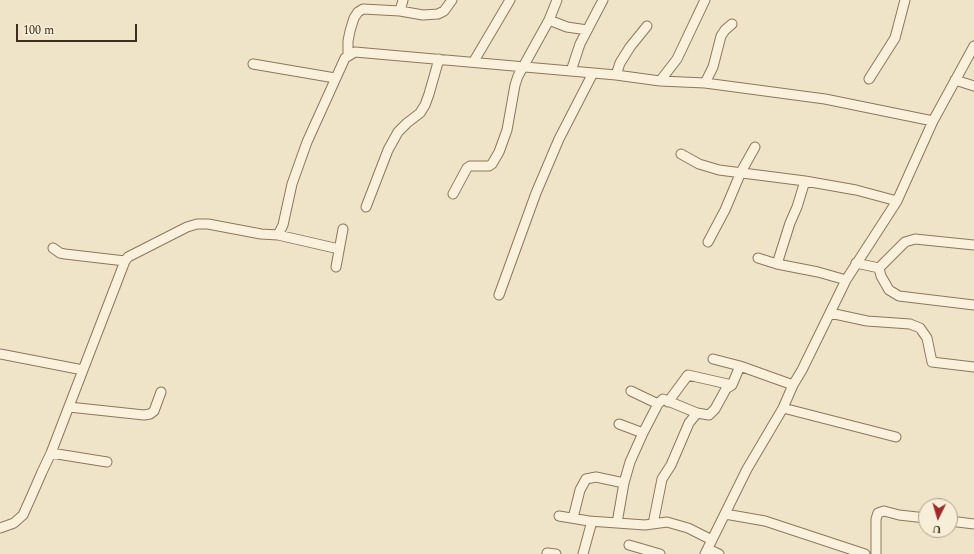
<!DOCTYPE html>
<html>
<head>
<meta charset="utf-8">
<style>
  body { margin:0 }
  #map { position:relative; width:974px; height:554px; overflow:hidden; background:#f0e4c8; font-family:Spectral,serif }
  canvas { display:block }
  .north { position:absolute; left:918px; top:498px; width:40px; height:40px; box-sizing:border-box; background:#f7eed8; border:1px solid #ada18e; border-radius:50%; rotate:185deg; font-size:11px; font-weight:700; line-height:16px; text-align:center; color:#3d2e20 }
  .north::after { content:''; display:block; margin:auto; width:14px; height:18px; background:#9e2a2b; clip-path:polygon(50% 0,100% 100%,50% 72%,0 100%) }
  .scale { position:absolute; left:16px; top:24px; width:121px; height:18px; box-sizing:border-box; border:2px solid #3d2e20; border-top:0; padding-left:5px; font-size:12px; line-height:14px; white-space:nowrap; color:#3d2e20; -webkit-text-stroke:3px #f7eed8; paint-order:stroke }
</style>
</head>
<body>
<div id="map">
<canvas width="974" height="554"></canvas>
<div class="north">U</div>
<div class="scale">100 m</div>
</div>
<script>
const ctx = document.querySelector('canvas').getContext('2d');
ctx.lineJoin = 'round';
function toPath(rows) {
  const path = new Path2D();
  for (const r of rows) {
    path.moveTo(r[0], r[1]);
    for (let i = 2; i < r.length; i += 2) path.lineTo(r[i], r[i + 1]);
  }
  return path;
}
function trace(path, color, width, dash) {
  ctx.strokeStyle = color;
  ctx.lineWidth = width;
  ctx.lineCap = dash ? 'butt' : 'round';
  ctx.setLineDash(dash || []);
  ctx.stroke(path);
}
const minor = toPath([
  [400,11,403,0],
  [549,20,567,27,587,30],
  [348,56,348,41,350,31,354,18,358,12,363,9,400,11,423,15,438,14,444,11,452,0],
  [474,61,510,0],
  [253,64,335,78],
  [571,71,580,44,603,0],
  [616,75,620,63,630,47,647,26],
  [869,79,895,38,905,0],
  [955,80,974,86],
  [660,81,677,59,705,0],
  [705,83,713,67,721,36,725,30,732,24],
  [681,154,699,164,719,170,805,181,856,190,897,201],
  [453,194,467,168,470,166,489,166,492,164,499,152,507,130,515,85,518,76,549,20,557,0],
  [366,207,388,150,398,132,407,123,420,113,425,105,429,94,439,59],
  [278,235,283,225,292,184,307,142,345,58,355,52,616,75,660,81,705,83,825,99,933,121],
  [708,242,725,210,741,172,755,147],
  [53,248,60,253,65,254,125,261],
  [758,258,777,264,818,272,846,280],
  [856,263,879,268,905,242,915,239,974,245],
  [777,264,790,223,797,207,805,181],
  [336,267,343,229],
  [879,268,881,276,889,290,899,296,974,305],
  [499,295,536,193,559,139,593,73],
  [830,313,867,321,910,324,920,328,927,338,932,362,974,367],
  [0,354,83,370],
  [713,359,740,366],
  [631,391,658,404],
  [668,402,688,375,732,385],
  [69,407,144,415,150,414,154,411,161,392],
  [783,408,896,437],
  [619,424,643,433],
  [51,453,107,462],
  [725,514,765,521,865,554],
  [559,516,589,521,645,525,667,522,688,528,712,540],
  [573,518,580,490,586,479,596,477,624,483],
  [950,521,974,524],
  [617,523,624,483,630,462,643,433,658,404,663,399,697,413],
  [653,524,662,479,671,465,689,423,697,413,709,415,715,409,726,389,732,385,740,366,793,385],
  [0,528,14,523,23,515,32,495,42,472,51,453,125,261,128,257,187,227,197,224,208,224,261,234,278,235,339,249],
  [629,545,660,554],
  [708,549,719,554],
  [547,553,556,554],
  [583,554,592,521],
  [705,554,747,469,783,408,793,385,802,370,846,280,897,201,933,121,974,46],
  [876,554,876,519,878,513,884,511,899,515,926,518]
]);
trace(minor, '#8d765c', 11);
trace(minor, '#faf1dc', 9);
</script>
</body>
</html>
